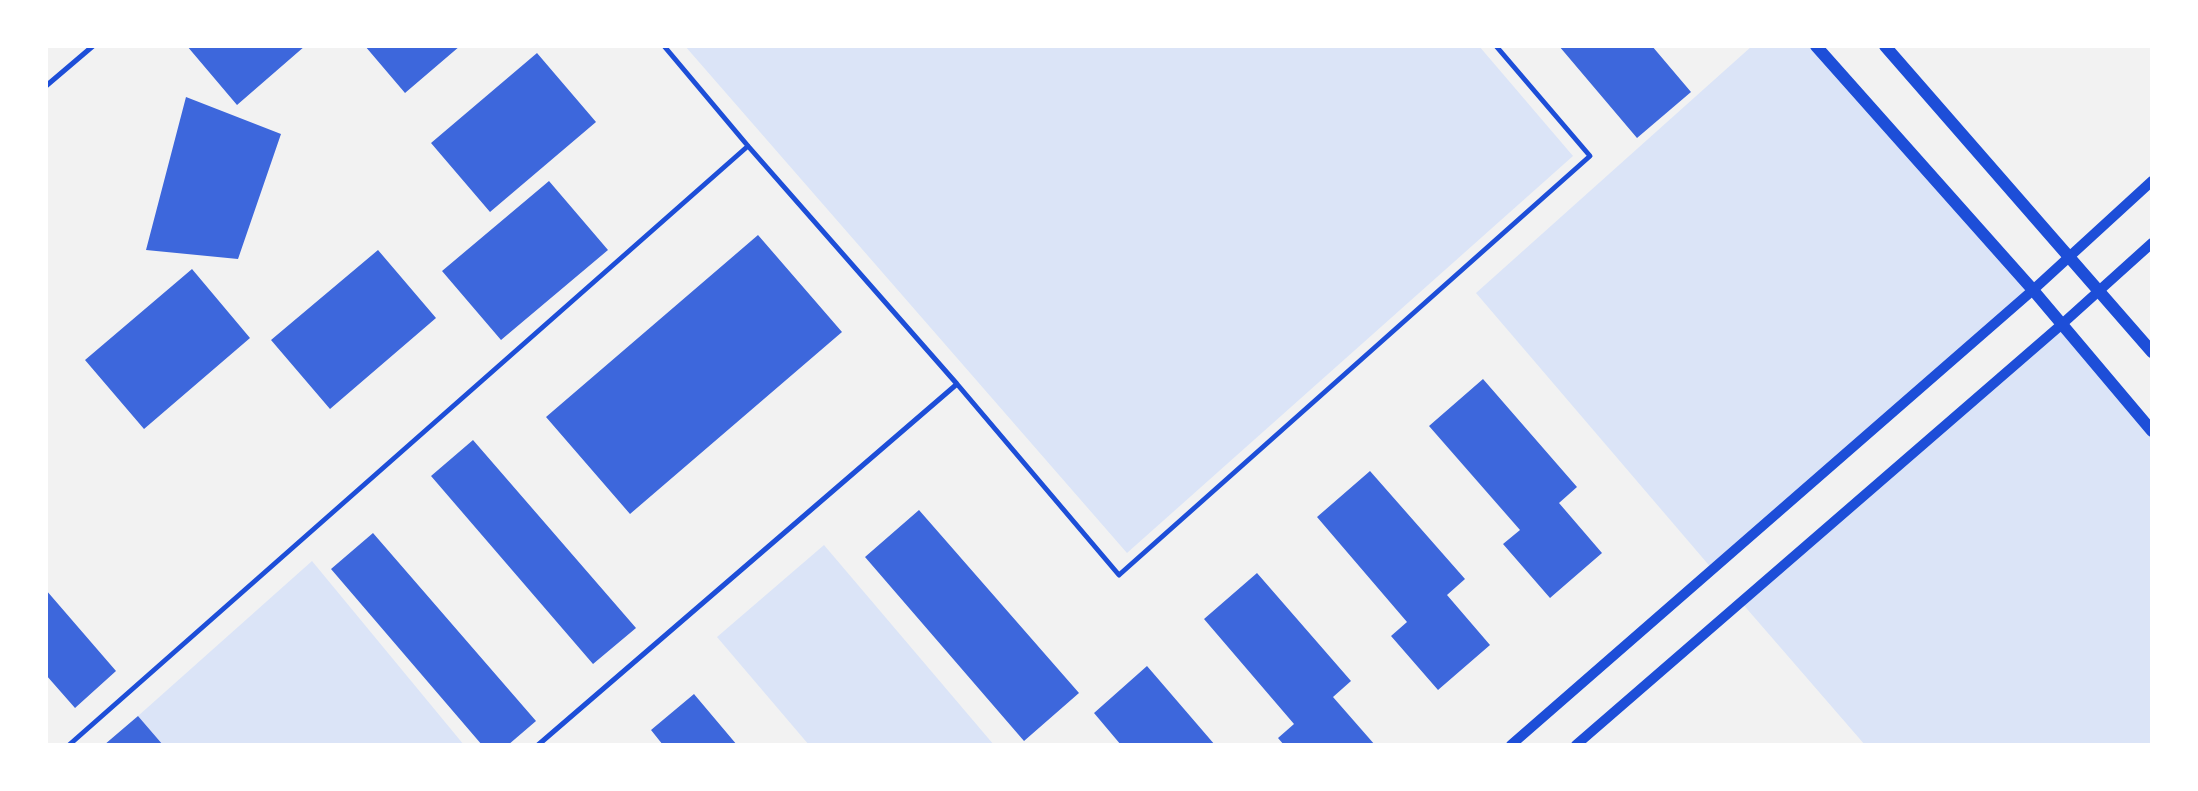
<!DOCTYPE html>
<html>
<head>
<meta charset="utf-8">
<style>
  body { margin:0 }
  #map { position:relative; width:2198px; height:791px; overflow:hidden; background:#f2f2f2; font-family:Karla,sans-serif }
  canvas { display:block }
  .frame { position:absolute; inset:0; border:48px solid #fff; pointer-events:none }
</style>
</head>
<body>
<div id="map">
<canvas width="2198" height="791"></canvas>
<div class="frame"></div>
</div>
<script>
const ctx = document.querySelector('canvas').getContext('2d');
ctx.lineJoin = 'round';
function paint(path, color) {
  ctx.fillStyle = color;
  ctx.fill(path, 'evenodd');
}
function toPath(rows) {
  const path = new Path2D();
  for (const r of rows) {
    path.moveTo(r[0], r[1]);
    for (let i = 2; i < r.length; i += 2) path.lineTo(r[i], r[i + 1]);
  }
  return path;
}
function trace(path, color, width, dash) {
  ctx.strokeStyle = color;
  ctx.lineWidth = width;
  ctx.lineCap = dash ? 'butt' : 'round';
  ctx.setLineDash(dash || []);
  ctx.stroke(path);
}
paint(toPath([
  [685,46,1479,46,1573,156,1127,553],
  [1752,46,1816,46,2033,290,1713,570,1476,293],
  [2061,325,2152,431,2152,745,1865,745,1741,602],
  [824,545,994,745,809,745,717,637],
  [312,561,464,745,163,745,138,716]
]), '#dbe4f7');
paint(toPath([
  [187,46,305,46,237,105],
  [365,46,460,46,405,93],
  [1559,46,1652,46,1691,92,1637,138],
  [537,53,596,122,490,212,431,143],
  [186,97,281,134,238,259,146,250],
  [549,181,608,250,501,340,442,271],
  [758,235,842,332,630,514,546,417],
  [378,250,436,318,330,409,271,340],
  [192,269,250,338,144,429,85,360],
  [1483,379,1577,487,1559,503,1602,553,1550,598,1503,544,1520,530,1429,426],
  [473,440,636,628,593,664,431,476],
  [1370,471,1465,579,1447,595,1490,645,1438,690,1391,636,1407,622,1317,517],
  [919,510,1079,693,1024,741,865,557],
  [373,533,536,721,508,745,482,745,331,569],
  [1257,573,1351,681,1333,697,1375,745,1284,745,1278,738,1294,724,1204,619],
  [46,590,116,671,75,708,46,675],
  [1147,666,1215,745,1121,745,1094,713],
  [694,694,737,745,663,745,651,730],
  [138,716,163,745,104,745]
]), '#3d67dc');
trace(toPath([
  [664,46,748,146,957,384],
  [46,86,93,46],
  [69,745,748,146],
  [538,745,957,384,1119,575,1590,156,1496,46]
]), '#1d4ed8', 5);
trace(toPath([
  [1511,745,2033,290,2152,181],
  [1576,745,2061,325,2152,243]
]), '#1d4ed8', 10);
trace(toPath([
  [1816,46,2033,290,2152,431],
  [1885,46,2152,352]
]), '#1d4ed8', 12);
</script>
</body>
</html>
